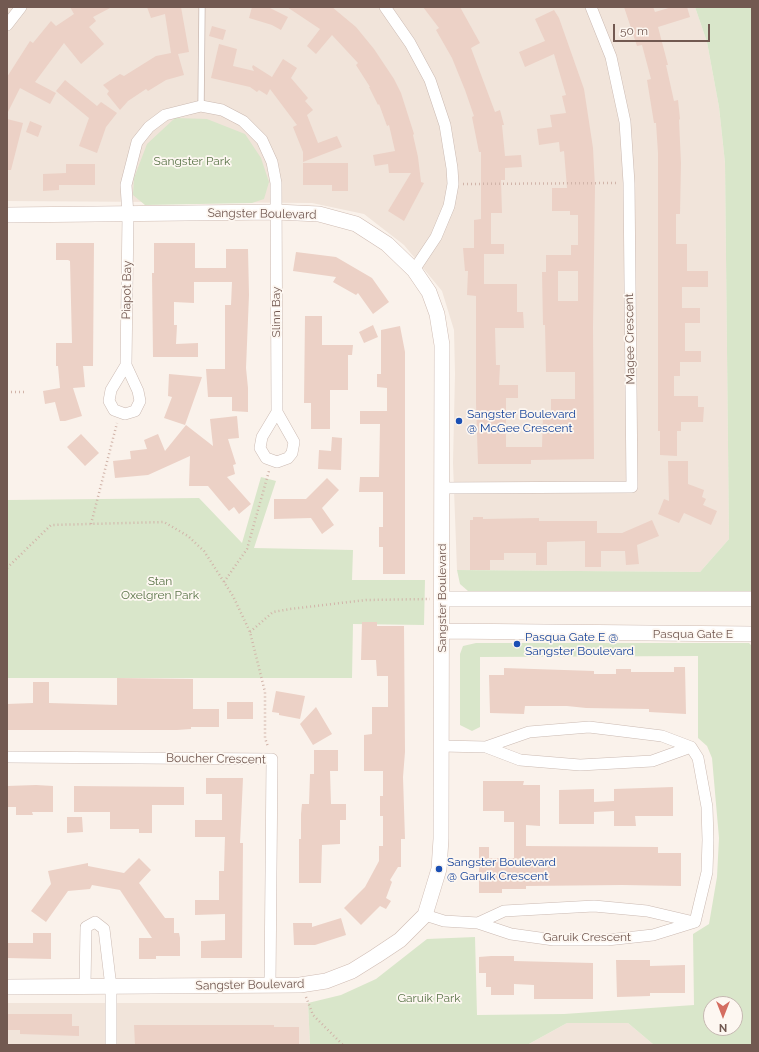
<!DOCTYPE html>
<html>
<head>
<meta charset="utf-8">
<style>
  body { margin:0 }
  #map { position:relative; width:759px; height:1052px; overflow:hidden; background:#faf2eb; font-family:Raleway,sans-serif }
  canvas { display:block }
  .frame { position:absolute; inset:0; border:8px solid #725951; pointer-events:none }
  .north { position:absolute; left:703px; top:996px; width:40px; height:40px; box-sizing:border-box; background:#fdf7f1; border:1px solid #c5b8b1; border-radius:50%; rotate:180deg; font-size:11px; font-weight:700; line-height:16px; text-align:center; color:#725951 }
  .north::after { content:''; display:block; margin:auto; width:14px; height:18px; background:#d46d60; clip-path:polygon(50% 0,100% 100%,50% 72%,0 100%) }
  .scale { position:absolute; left:613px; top:24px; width:97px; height:18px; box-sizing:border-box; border:2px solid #725951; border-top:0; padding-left:5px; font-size:12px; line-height:14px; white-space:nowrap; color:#725951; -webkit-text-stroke:3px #fdf7f1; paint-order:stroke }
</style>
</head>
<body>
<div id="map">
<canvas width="759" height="1052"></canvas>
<div class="frame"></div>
<div class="north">N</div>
<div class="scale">50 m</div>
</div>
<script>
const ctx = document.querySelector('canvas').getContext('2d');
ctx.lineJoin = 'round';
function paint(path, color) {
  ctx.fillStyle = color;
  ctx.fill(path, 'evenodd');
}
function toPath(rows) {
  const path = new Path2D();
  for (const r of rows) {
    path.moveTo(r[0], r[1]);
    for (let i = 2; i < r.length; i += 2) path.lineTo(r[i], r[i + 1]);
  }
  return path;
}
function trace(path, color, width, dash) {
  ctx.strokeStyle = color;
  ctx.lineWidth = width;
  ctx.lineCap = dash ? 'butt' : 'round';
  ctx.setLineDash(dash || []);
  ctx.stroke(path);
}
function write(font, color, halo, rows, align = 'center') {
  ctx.font = font + ' Raleway,sans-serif';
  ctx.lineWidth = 3.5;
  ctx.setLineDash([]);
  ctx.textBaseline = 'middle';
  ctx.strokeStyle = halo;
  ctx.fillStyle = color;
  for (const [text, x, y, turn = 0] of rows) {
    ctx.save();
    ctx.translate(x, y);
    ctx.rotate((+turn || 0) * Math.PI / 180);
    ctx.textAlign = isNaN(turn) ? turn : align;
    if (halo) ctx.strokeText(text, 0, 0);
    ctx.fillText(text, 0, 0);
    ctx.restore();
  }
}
paint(toPath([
  [7,7,695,7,707,42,719,107,725,163,729,539,700,572,457,570,453,463,455,374,454,330,442,291,404,245,364,214,312,203,7,201],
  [7,1003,308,1003,310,1045,7,1045],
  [567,1023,628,1023,654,1045,527,1045]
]), '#f1e4da');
paint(toPath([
  [695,7,752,7,752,591,744,593,468,591,460,584,457,570,700,572,729,539,725,163,719,107,707,42],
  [175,118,207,119,245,134,261,158,269,182,264,199,252,203,145,205,133,195,134,178,147,144],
  [261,477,276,481,254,548,353,550,352,580,425,580,424,625,353,624,352,678,7,678,7,500,199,498,242,543],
  [476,643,749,643,752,646,752,1045,654,1045,628,1023,567,1023,527,1045,310,1045,308,1003,341,995,376,979,427,939,475,937,477,1015,564,1014,694,1005,693,934,709,924,717,877,719,838,712,758,707,746,698,738,698,656,480,657,480,727,472,731,460,725,460,654,463,646],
  [711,1004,735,1004,735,1028,711,1028]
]), '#d9e6ca');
paint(toPath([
  [70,7,112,7,93,17,96,21,89,27,104,44,81,64,64,43,35,82,56,93,50,104,20,88,7,114,7,77,30,41,33,43,51,21,56,26,74,14],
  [147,7,181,7,189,52,178,54,184,75,166,80,148,91,146,89,128,101,120,110,107,94,109,91,103,85,120,74,124,76,156,56,171,53,165,14,151,18],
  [252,7,268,7,288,17,281,30,272,25,249,18],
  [287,7,332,7,356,27,374,49,394,79,401,93,414,134,413,135,418,157,421,182,424,183,404,221,388,211,411,173,389,173,388,164,375,166,373,155,395,151,389,125,387,126,379,104,378,105,369,87,370,87,356,65,358,63,332,35,316,54,307,46,320,29],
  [423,7,460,7,480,43,471,48,495,112,500,110,504,125,502,125,505,156,521,155,522,167,505,168,505,180,501,180,502,213,491,213,491,244,504,244,504,254,484,254,484,284,517,284,517,312,523,312,524,328,495,328,496,365,500,365,499,385,518,385,518,398,506,398,506,447,542,447,543,415,551,415,551,399,575,399,575,372,546,372,545,325,543,325,542,272,546,272,546,255,571,255,571,245,578,245,578,215,570,215,570,211,552,211,552,188,567,188,564,151,560,152,559,142,539,145,537,129,552,127,550,115,566,113,562,96,566,95,554,54,525,67,519,52,545,41,535,19,554,10,559,18,584,89,593,148,595,187,593,327,594,459,531,460,531,464,478,464,476,403,476,296,467,295,468,271,465,271,463,248,474,248,474,220,481,219,481,152,479,152,472,117,474,116,465,90,452,58,436,30,439,28],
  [558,271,578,271,578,301,558,301],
  [624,7,653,7,655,12,672,7,687,7,690,17,658,27,668,65,666,65,674,101,678,100,680,119,679,120,681,163,680,214,676,214,676,244,687,244,687,271,708,271,708,287,682,287,682,308,700,308,700,323,685,323,685,351,701,351,701,362,680,362,680,376,674,376,674,396,698,396,698,407,704,407,703,422,681,422,681,431,677,431,677,456,660,455,660,431,658,431,658,153,656,123,654,123,647,80,651,79,642,45,637,46],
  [212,26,226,30,223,40,209,36],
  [219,44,237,49,233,66,254,71,252,67,253,65,272,77,283,59,297,68,291,78,308,98,305,101,313,110,307,115,318,143,337,136,342,147,303,162,303,152,293,127,297,125,270,89,267,95,259,90,257,92,250,87,211,78],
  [65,80,97,106,101,102,117,113,106,127,97,153,79,146,89,118,56,91],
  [7,119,23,123,11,170,7,170],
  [30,121,42,126,38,137,26,132],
  [303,163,348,163,348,191,332,191,332,185,303,185],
  [66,164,95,164,95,185,59,185,59,190,43,191,43,174,66,173],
  [56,243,94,243,93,366,83,366,85,387,73,388,82,416,65,421,60,421,55,402,45,404,43,391,60,388,58,366,56,366,56,343,72,343,70,261,68,260,56,260],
  [154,243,195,243,195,268,226,268,226,249,248,249,249,295,246,368,248,388,248,412,232,411,232,397,208,397,206,369,225,369,225,305,231,305,232,282,194,282,194,303,174,302,174,325,177,325,176,344,198,343,198,357,153,357,152,273,154,273],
  [296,252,336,257,372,278,389,302,373,314,358,293,356,295,333,282,336,277,293,271],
  [305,316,322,316,322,345,353,345,352,355,348,355,348,390,330,390,330,429,311,429,311,403,304,403],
  [373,325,378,337,364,343,359,332],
  [400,326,405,352,405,574,383,574,383,547,379,547,379,527,383,527,383,492,359,492,360,477,379,477,380,424,360,424,360,411,387,411,387,388,377,387,377,374,381,374,381,330],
  [169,374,202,377,185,425,164,418,172,397,168,396],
  [237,416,239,438,228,439,236,464,233,465,235,474,227,477,251,504,239,514,234,507,229,511,208,486,189,486,190,456,148,475,115,478,113,461,131,459,130,451,147,449,144,440,158,434,165,451,186,425,213,446,210,419],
  [81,434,99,453,85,466,67,447],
  [332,437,342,438,341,470,318,469,319,450,331,451],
  [668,461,688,461,688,484,704,490,702,497,706,499,703,505,717,511,711,525,684,513,679,523,658,514,664,499,669,501],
  [327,478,339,490,322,508,334,525,322,534,311,518,274,519,274,499,306,499],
  [473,517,483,517,483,519,539,518,539,521,597,521,597,533,622,533,652,520,659,536,637,545,639,564,626,565,625,551,601,551,601,567,585,567,585,541,547,542,547,565,536,565,536,553,504,553,504,560,490,560,490,570,470,570,470,520,473,520],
  [362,622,377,622,377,626,404,626,405,752,403,777,405,839,401,839,401,867,398,867,390,880,392,882,386,898,391,901,386,909,380,906,361,925,344,908,365,887,379,861,379,846,383,846,383,816,380,816,380,796,383,796,383,771,364,771,364,735,372,734,372,707,388,707,388,676,377,676,376,660,361,660],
  [674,667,685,667,686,714,649,712,649,709,586,708,567,706,525,706,524,714,490,713,489,675,504,675,504,668,594,671,594,674,616,674,616,669,631,669,631,672,674,672],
  [117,678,193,679,193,709,219,709,219,727,191,727,191,729,177,730,7,730,7,704,33,703,33,682,49,682,49,703,117,705],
  [276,691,305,696,300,719,279,715,279,713,272,712],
  [227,702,253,702,253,719,227,719],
  [316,707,332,734,313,745,300,724],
  [314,750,338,750,338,771,330,771,331,804,346,804,346,820,340,820,340,844,322,845,321,883,299,883,299,839,301,839,301,814,302,804,309,804,310,774,314,774],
  [206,778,243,778,240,843,243,843,242,958,201,958,201,941,225,940,225,914,195,915,195,900,219,900,219,871,224,871,225,837,195,837,195,820,222,820,222,794,206,794],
  [483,781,524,781,523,785,540,785,540,826,526,825,526,846,658,847,658,853,681,853,681,886,622,885,526,886,526,889,502,889,502,893,479,893,479,847,489,847,489,858,514,858,514,822,504,822,504,811,483,811],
  [36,785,53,786,53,812,32,812,33,815,16,815,16,807,7,807,7,786],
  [74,786,184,787,184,805,152,805,152,833,139,833,139,829,110,829,110,812,74,812],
  [673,787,673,816,635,816,636,826,614,826,614,811,594,812,594,824,559,824,559,790,594,789,594,802,614,801,614,789],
  [67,817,82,817,83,832,67,833],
  [139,858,151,870,139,883,165,918,174,918,174,933,179,933,180,938,180,956,156,956,156,959,139,959,139,938,152,938,120,890,92,885,90,889,68,891,46,922,31,911,51,884,48,871,88,863,88,866,124,873],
  [341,918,346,935,315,945,294,945,293,923,312,923,312,927],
  [33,933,51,933,51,959,7,958,7,943,33,943],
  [491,956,514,956,514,961,593,963,593,999,534,999,534,985,514,984,514,995,491,995,491,987,486,987,486,973,479,973,479,957],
  [616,960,650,960,650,966,685,965,685,993,650,993,650,996,617,997],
  [7,1014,72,1014,72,1026,79,1026,79,1036,20,1034,20,1030,7,1030],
  [134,1025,274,1025,274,1027,299,1027,299,1045,135,1045]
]), '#ecd1c6');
const lane = toPath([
  [201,106,202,7]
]);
const street = toPath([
  [385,7,410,43,430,80,445,125,452,168,453,184,449,206,436,237,414,270],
  [7,25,21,7],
  [126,365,111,390,109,401,114,410,125,414,135,411,140,401,138,391,126,365,128,215,126,185,137,142,149,127,165,115,201,106,222,110,243,121,262,140,272,162,276,183,277,412,294,442,292,453,288,458,277,462,266,458,260,448,262,437,277,412],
  [442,488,632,487,629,183,625,122,611,57,591,7],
  [442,746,486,747,520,760,580,765,652,761,691,747],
  [486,747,529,732,589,727,662,736,691,747,698,758,707,807,708,840,707,872,695,922],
  [7,757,272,759,270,985],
  [425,915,444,921,478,923,511,934,554,940,607,940,653,935,695,922],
  [478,923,504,911,594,906,647,911,694,922],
  [85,986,86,927,95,922,104,929,111,987,111,1045]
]);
const secondary = toPath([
  [7,215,276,212,319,214,356,224,387,244,414,270,429,292,437,314,442,345,441,839,439,869,425,915,400,940,376,956,352,971,326,981,300,985,7,987],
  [442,599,752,599],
  [442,631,752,634]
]);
trace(lane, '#cbbab2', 7);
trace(street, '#cbbab2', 12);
trace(secondary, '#cfbcb3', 16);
trace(toPath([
  [463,184,618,183],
  [7,392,24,392],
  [91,524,117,423],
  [7,568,51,525,164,522,188,536,204,551,233,596,250,632,265,692,265,738,268,747],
  [224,582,247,549,269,471],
  [250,632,273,612,290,609,366,600,430,599],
  [306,997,313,1015,343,1045]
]), '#d1b4a9', 2.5, [1, 3]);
trace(lane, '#fff', 5.5);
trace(street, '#fff', 11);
trace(secondary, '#fff', 15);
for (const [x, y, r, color] of [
  [459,421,4,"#1a4fb4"],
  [517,644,4,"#1a4fb4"],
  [439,869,4,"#1a4fb4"]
]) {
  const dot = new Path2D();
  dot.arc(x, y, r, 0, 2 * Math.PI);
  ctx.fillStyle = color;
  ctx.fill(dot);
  trace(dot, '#fdf7f1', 1.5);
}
write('12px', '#5c764b', '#fdf7f1', [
  ["Sangster Park",192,161],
  ["Stan",160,581],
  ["Oxelgren Park",160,595],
  ["Garuik Park",429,998]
]);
write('12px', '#725951', '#fdf7f1', [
  ["Sangster Boulevard",262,214,1],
  ["Piapot Bay",127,290,-89],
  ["Slinn Bay",276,312,-90],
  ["Magee Crescent",630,339,-91],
  ["Sangster Boulevard",442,598,-90],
  ["Pasqua Gate E",693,634],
  ["Boucher Crescent",216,759,1],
  ["Garuik Crescent",587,937],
  ["Sangster Boulevard",250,985,-1]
]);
write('12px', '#164399', '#fdf7f1', [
  ["Sangster Boulevard",467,414],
  ["@ McGee Crescent",467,428],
  ["Pasqua Gate E @",525,637],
  ["Sangster Boulevard",525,651],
  ["Sangster Boulevard",447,862],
  ["@ Garuik Crescent",447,876]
], 'left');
</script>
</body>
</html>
